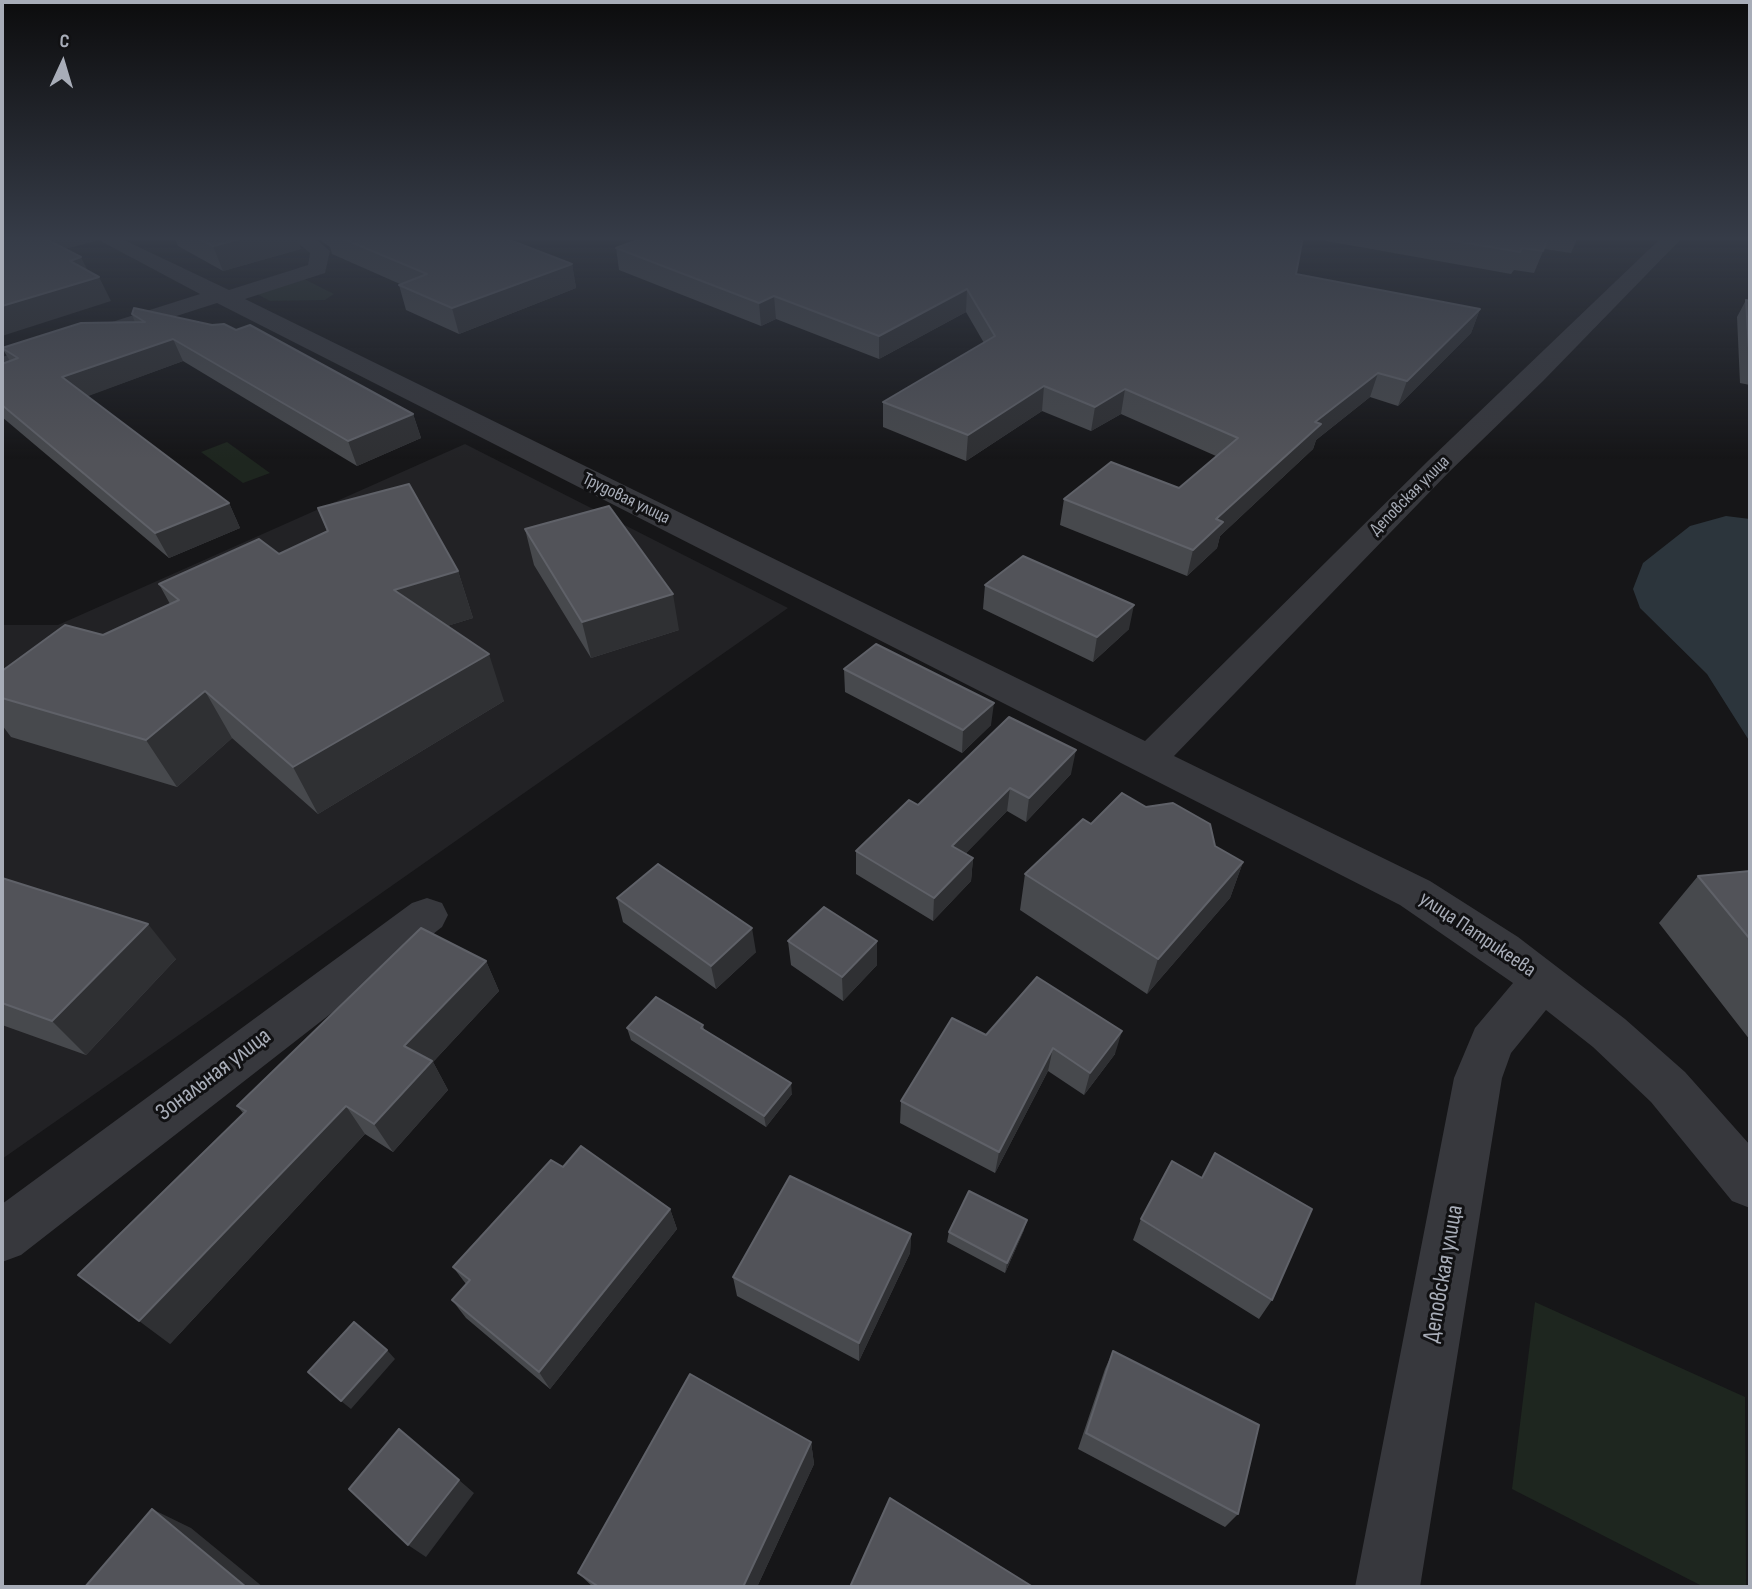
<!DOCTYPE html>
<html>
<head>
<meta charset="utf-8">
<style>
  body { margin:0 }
  #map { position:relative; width:1752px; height:1589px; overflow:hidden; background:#161618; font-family:"Sofia Sans Condensed",sans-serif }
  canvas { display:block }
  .frame { position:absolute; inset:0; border:4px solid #a8adb8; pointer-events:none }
  .north { position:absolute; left:28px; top:28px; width:70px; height:70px; -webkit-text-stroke:5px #111113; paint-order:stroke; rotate:4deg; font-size:19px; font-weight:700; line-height:28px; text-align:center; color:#a8adb8 }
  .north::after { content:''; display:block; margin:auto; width:24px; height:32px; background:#a8adb8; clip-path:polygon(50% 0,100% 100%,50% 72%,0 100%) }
</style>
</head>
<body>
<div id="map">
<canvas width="1752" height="1589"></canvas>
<div class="frame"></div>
<div class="north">С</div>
</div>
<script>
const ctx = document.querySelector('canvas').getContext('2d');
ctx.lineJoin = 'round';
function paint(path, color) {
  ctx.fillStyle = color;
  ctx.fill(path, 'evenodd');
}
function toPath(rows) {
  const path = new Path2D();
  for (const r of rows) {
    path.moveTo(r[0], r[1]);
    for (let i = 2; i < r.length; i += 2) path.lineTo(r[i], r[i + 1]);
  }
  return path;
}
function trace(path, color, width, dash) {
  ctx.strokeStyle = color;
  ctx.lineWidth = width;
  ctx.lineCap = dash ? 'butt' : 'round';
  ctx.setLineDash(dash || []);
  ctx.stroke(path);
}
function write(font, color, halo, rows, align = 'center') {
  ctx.font = font + ' "Sofia Sans Condensed",sans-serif';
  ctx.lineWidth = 6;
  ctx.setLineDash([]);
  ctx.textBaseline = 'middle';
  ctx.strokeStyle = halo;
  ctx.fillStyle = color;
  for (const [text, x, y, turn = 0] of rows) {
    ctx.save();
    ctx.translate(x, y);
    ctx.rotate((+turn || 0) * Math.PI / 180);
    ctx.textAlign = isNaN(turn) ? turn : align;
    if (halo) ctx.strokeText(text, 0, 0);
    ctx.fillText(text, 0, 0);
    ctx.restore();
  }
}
paint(toPath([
  [465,444,788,608,2,1159,2,625,58,625]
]), '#222225');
paint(toPath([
  [304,279,334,294,325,300,270,301,257,294],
  [227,442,270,473,243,483,201,452],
  [1535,1302,1745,1397,1746,1587,1704,1587,1512,1489]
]), '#1e261f');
paint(toPath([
  [1726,516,1750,519,1750,742,1707,674,1640,608,1633,589,1643,563,1690,526]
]), '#2c353c');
paint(toPath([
  [93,237,118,237,229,290,308,265,310,253,290,237,313,237,330,251,325,273,245,299,1145,741,1429,460,1662,237,1683,237,1543,381,1449,472,1174,756,1430,881,1518,937,1625,1019,1685,1072,1750,1145,1750,1208,1732,1201,1651,1102,1593,1047,1546,1010,1511,1053,1502,1078,1420,1587,1355,1587,1454,1078,1475,1028,1513,983,1400,905,217,303,2,372,2,357,200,294,93,237],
  [427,898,442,903,448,915,442,927,21,1255,2,1262,2,1204,412,903,427,898]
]), '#37383d');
paint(toPath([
  [174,237,296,237,301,249,223,271,178,246],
  [316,237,502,237,572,264,576,288,459,334,406,310,399,285,400,284,332,254,330,247],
  [1304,237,1578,237,1571,253,1544,249,1534,273,1514,270,1511,274],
  [616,248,1296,274,1480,309,1471,333,1398,406,1370,397,1316,440,1313,449,1220,536,1217,548,1187,576,1060,525,1064,499,1179,488,1216,456,1121,414,1091,431,1042,411,966,461,883,427,883,402,984,343,966,312,879,359,776,319,761,326,619,270],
  [1746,300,1750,301,1750,385,1740,383,1737,317],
  [132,314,413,414,421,438,357,466,183,361,87,396,229,503,240,528,169,558,2,417,2,364,10,361,2,348,135,323],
  [318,508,458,571,473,618,447,626,504,701,318,814,232,738,177,787,11,737,2,725,2,671,103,635,170,604,159,584,279,554,327,531],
  [525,529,679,630,591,658,534,565],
  [985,585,1129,629,1093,662,983,609],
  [844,669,991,725,962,753,845,692],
  [1071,774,1026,822,1007,811,966,853,973,858,971,881,933,921,856,874,856,851,918,805],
  [1091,824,1215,846,1243,862,1230,898,1147,994,1020,910,1025,874],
  [1750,871,1750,1040,1659,923,1698,876],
  [2,878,176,959,86,1055,2,1025],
  [617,898,756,952,716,989,623,922],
  [788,941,877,965,843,1001,791,965],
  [486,961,499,991,433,1062,448,1090,393,1152,365,1134,170,1344,243,1113,237,1106],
  [703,1025,704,1029,792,1094,766,1127,631,1040,627,1028],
  [986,1035,1115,1054,1084,1095,1048,1071,995,1173,900,1123,901,1101],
  [563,1167,670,1209,677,1229,550,1389,466,1318,452,1300,466,1284,453,1267],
  [1141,1219,1272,1300,1259,1319,1133,1240],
  [1024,1230,1005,1273,947,1242,949,1232],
  [911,1234,910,1253,859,1361,737,1296,733,1277],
  [1113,1351,1238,1514,1225,1527,1078,1449,1105,1369],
  [811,1442,814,1464,757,1587,593,1587,578,1573]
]), '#47494d');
paint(toPath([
  [35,237,93,237,95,241,44,255],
  [248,237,296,237,301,249,223,271,213,246],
  [81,257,92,279,99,277,111,301,2,336,2,306,70,261],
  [572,264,576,288,459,334,452,308],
  [967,289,966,312,879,359,879,336],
  [774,296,776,319,761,326,759,303],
  [1480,309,1471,333,1398,406,1407,381],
  [173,339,183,361,75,401,62,377],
  [1378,373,1370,397,1316,440,1313,449,1220,536,1217,548,1187,576,1193,550,1216,519,1315,422],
  [1044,386,1042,411,966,461,968,435],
  [1125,389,1121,414,1091,431,1095,407],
  [413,414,421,438,357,466,348,441],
  [229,503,240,528,169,558,155,533],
  [458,571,473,618,412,637,394,590],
  [673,594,679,630,591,658,582,622],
  [1134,605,1129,629,1093,662,1097,637],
  [489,654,504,701,318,814,293,767],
  [205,691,232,738,177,787,146,740],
  [994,703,991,725,962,753,963,730],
  [1076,750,1071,774,1026,822,1029,798],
  [1010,788,1007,811,951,869,952,846],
  [973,858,971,881,933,921,934,898],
  [1243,862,1230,898,1147,994,1158,959],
  [148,924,176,959,86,1055,52,1021],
  [752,928,756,952,716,989,711,966],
  [877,941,877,965,843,1001,842,977],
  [486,961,499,991,433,1062,448,1090,393,1152,374,1124,404,1046],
  [1122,1031,1115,1054,1084,1095,1090,1073],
  [1053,1048,1048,1071,995,1173,999,1152],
  [791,1083,792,1094,766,1127,764,1116],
  [346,1106,365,1134,170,1344,139,1321],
  [670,1209,677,1229,550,1389,539,1372],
  [1027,1220,1024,1230,1005,1273,1007,1263],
  [911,1234,910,1253,859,1361,859,1343],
  [387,1350,395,1359,351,1409,341,1401],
  [811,1442,814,1464,757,1587,743,1587],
  [459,1480,474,1493,426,1557,408,1545],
  [152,1509,191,1528,263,1587,246,1587]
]), '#2f3033');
const building = toPath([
  [2,237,42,237,81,257,70,261,99,277,2,306,2,237],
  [195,237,248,237,213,246,195,237],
  [339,237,502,237,572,264,452,308,399,285,427,274,339,237],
  [645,237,1303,237,1296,274,1480,309,1407,381,1378,373,1315,422,1321,424,1216,519,1223,522,1193,550,1064,499,1111,462,1179,488,1238,438,1125,389,1095,407,1044,386,968,435,883,402,995,336,967,289,879,336,774,296,759,303,616,248,645,237],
  [1431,237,1548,237,1543,251,1522,248,1520,252,1431,237],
  [1746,300,1750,301,1750,366,1746,300],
  [134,308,212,325,224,324,236,330,250,325,413,414,348,441,173,339,62,377,229,503,155,533,2,405,2,364,18,358,2,348,81,323,145,322,132,314,134,308],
  [409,484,458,571,394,590,489,654,293,767,205,691,146,740,2,698,2,671,65,625,103,635,179,600,159,584,259,539,279,554,328,531,318,508,409,484],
  [609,506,673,594,582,622,525,529,609,506],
  [1023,556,1134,605,1097,637,985,585,1023,556],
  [876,644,994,703,963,730,844,669,876,644],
  [1009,717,1076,750,1029,798,1010,788,952,846,973,858,934,898,856,851,909,800,918,805,1009,717],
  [1122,793,1146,807,1173,803,1210,824,1215,846,1243,862,1158,959,1025,874,1083,819,1091,824,1122,793],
  [658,864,752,928,711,966,617,898,658,864],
  [1750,871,1750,939,1698,876,1750,871],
  [2,878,148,924,52,1021,2,1003,2,878],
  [824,907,877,941,842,977,788,941,824,907],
  [421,928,486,961,404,1046,432,1061,374,1124,346,1106,139,1321,78,1275,246,1111,237,1106,421,928],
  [1037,977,1122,1031,1090,1073,1053,1048,999,1152,901,1101,952,1018,986,1035,1037,977],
  [656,997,703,1025,701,1028,791,1083,764,1116,627,1028,656,997],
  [581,1146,670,1209,539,1372,452,1300,470,1280,453,1267,551,1160,563,1167,581,1146],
  [1215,1153,1312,1209,1272,1300,1141,1219,1172,1161,1202,1178,1215,1153],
  [790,1176,911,1234,859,1343,733,1277,790,1176],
  [969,1191,1027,1220,1007,1263,949,1232,969,1191],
  [354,1322,387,1350,341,1401,308,1372,354,1322],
  [1113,1351,1259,1425,1238,1514,1086,1433,1113,1351],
  [690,1374,811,1442,743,1587,599,1587,578,1573,690,1374],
  [399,1429,459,1480,408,1545,349,1489,399,1429],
  [890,1498,1033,1587,850,1587,890,1498],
  [152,1509,246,1587,85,1587,152,1509]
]);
paint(building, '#525359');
trace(building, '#5f6168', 2);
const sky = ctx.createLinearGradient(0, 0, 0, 459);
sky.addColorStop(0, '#0c0c0d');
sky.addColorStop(0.52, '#363c48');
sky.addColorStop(1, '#363c4800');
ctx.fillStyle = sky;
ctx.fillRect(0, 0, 1752, 459);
write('18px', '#a8adb8', '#111113', [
  ["Деповская улица",1410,496,-45],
  ["Трудовая улица",626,499,26]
]);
write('21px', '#a8adb8', '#111113', [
  ["улица Патрикеева",1477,935,34]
]);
write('24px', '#a8adb8', '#111113', [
  ["Зональная улица",214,1075,-37],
  ["Деповская улица",1444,1274,-80]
]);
</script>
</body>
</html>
